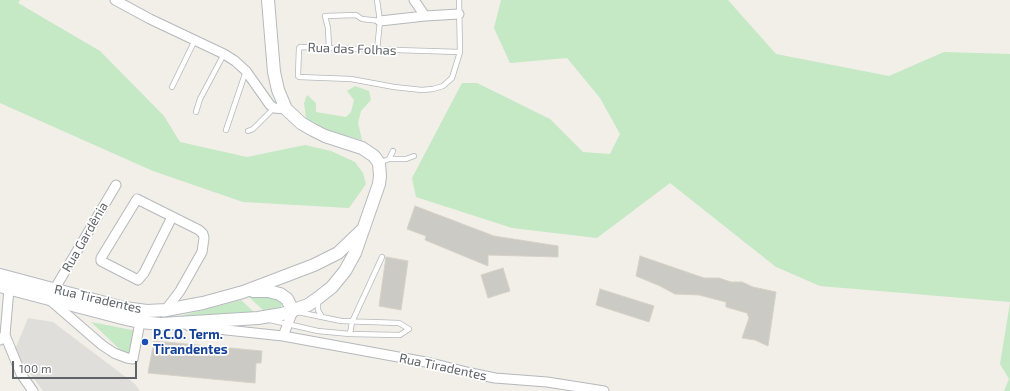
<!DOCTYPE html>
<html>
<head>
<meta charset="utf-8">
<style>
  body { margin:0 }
  #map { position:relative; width:1010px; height:391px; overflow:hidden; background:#f1efe8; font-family:"Exo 2",sans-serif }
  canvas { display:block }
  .scale { position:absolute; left:12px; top:361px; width:125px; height:18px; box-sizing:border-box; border:2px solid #5f6368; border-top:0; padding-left:5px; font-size:12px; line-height:14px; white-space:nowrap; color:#5f6368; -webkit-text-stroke:3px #fff; paint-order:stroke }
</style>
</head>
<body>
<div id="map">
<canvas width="1010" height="391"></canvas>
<div class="scale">100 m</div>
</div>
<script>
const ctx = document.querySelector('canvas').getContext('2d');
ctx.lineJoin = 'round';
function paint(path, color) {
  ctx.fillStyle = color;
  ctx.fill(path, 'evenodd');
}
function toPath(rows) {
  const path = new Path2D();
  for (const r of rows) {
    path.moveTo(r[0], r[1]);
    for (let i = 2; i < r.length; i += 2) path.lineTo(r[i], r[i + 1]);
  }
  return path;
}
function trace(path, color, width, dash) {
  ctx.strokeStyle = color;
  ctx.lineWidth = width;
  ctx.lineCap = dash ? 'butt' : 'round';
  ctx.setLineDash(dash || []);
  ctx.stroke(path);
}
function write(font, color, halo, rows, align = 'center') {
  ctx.font = font + ' "Exo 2",sans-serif';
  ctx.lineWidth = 3.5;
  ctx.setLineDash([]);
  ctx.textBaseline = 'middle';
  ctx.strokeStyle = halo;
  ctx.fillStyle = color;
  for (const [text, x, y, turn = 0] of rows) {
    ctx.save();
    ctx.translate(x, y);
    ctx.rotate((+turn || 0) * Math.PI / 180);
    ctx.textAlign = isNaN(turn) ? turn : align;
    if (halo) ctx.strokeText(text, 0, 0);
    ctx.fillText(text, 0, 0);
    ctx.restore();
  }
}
paint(toPath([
  [28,318,53,322,135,384,140,391,43,391,14,352]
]), '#e0deda');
paint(toPath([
  [0,0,20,0,18,3,100,51,164,116,180,142,247,157,305,145,331,151,355,162,363,173,366,184,349,208,243,202,153,171,0,103],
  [501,0,728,0,776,54,889,76,944,52,1010,54,1010,302,820,286,776,267,670,183,597,238,512,228,416,197,412,178,462,83,477,83,550,119,583,152,610,154,620,134,600,98,567,58,510,63,494,28],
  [355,86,369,91,371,100,361,111,358,123,362,140,327,130,306,118,304,103,307,95,316,103,316,112,346,117,351,112,354,100,347,91],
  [264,296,277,297,282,302,281,307,263,310,249,297],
  [241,300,254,312,176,317],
  [1010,303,1010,391,1004,391,1009,379,1000,364],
  [91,322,137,331,129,358]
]), '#c5e8c5');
const building = toPath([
  [415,206,494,236,558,246,558,257,488,255,488,266,425,240,426,236,407,229,415,206],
  [640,256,704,278,719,278,731,282,742,282,753,287,776,292,768,346,755,340,742,338,749,318,747,313,726,307,726,302,699,295,675,294,660,286,636,276,640,256],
  [386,257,408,261,401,310,379,306,386,257],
  [503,268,510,291,488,298,481,275,503,268],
  [600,289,654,306,649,322,596,305,600,289],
  [154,341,262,351,261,363,256,363,255,383,148,373,154,341]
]);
paint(building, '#cccac5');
trace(building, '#d6d1c6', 1);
const lane = toPath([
  [459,0,460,52,452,78,443,86,433,89,422,90,394,87,351,79,299,77,298,76,299,48,300,47,460,52],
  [329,48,328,28,325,16,356,15,362,19,380,21],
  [377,50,380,21,377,0],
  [172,87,195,40],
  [196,112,200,99,224,54],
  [226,130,246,71],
  [248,131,253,129,274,108],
  [389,159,393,151],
  [379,163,389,159,406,159,414,156],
  [318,300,318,310,322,317],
  [270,320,318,331,350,334,400,335,409,329,399,323,341,321,298,312],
  [350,334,352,322,382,257]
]);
const street = toPath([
  [115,0,150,19,224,54,235,61,246,71,270,105,274,108,286,109],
  [414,0,425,16],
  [380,21,425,16,459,14],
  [54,290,116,185],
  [50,300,102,345,114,353,127,358,133,359,140,322,143,318],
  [164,312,180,291,202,252,204,238,203,234,199,230,137,199,101,258,101,261,138,280,144,273,172,217],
  [189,326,283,336,431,363,471,373,495,378,547,382,604,391],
  [5,335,21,374,33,391],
  [283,336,293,311],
  [0,340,5,335,9,289]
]);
const secondary = toPath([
  [0,275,124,308,147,311,166,310,203,303,243,292,314,265,338,253,361,231],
  [0,286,126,319,140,322,161,324,258,318,282,314,308,305,318,298,332,287,345,271,355,253,379,184,380,176,379,163,374,156,362,148,325,136,313,130,301,123,286,109,278,90,274,72,268,0],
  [253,291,268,291,280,294,287,299,293,311]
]);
trace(lane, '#b5b8bc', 6);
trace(street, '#b5b8bc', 11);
trace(secondary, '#b6babf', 14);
trace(lane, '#fff', 4.5);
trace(street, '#fff', 9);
trace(secondary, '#fff', 12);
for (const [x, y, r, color] of [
  [145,342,4,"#1a4fb4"]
]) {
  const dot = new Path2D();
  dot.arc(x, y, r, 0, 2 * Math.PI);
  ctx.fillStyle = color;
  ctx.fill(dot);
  trace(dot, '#fff', 1.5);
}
write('13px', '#5f6368', '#fff', [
  ["Rua das Folhas",352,49,2],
  ["Rua Gardênia",85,237,-60],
  ["Rua Tiradentes",98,299,13],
  ["Rua Tiradentes",443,367,12]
]);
write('bold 13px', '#164399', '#fff', [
  ["P.C.O. Term.",153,335],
  ["Tirandentes",153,350]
], 'left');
</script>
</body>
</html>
